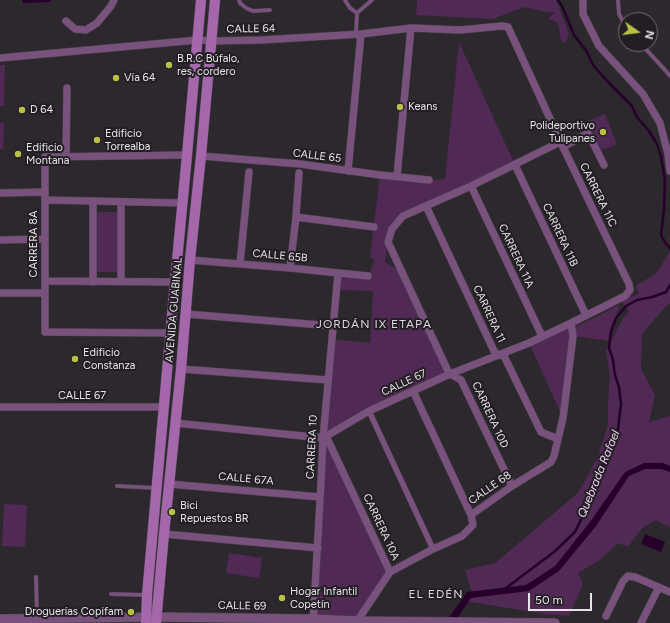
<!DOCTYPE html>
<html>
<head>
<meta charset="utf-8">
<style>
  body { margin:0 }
  #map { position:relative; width:670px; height:623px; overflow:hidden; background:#2d272e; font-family:Figtree,sans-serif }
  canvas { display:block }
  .north { position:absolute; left:618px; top:12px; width:40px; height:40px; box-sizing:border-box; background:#231e24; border:1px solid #726d73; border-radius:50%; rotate:104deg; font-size:11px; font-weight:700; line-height:16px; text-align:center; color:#e9e4e9 }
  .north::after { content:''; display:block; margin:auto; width:14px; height:18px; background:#b9c046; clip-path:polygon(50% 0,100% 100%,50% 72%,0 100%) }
  .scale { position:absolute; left:528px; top:593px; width:64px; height:18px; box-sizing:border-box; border:2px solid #e9e4e9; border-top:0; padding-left:5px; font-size:12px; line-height:14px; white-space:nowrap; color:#e9e4e9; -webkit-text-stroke:3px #231e24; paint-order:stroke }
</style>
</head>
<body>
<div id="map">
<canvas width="670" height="623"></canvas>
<div class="north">N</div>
<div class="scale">50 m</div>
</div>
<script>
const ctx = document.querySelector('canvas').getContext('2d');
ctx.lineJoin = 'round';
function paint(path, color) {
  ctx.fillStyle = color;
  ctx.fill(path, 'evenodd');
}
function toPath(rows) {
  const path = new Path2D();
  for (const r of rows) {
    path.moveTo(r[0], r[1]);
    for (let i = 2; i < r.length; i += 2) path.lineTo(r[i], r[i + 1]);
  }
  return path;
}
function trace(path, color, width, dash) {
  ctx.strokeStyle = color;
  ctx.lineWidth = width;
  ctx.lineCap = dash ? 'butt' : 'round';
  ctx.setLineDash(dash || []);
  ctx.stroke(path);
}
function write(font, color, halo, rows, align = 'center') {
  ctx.font = font + ' Figtree,sans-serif';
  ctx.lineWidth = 4;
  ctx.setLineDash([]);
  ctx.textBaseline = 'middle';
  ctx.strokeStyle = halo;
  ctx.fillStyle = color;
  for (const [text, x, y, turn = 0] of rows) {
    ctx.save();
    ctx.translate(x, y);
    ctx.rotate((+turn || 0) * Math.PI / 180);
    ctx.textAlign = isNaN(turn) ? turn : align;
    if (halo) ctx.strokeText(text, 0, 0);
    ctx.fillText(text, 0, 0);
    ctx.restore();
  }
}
paint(toPath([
  [417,0,556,0,569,34,565,43,561,41,558,23,548,19,555,12,546,12,524,7,493,19,416,15],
  [459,42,515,165,403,216,388,242,385,262,400,271,450,374,326,436,390,572,357,621,313,619,332,339,370,343,373,291,337,290,338,273,368,276,375,260,370,257,380,175,429,180,445,179],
  [0,65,5,65,4,106,0,106],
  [605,114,617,144,600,151,588,121],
  [0,123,4,123,3,149,0,149],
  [97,212,120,212,119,272,97,272],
  [670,251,670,304,666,306,642,334,641,369,655,395,649,422,670,416,670,527,656,520,642,528,628,547,618,543,600,560,578,573,583,584,569,616,545,614,459,600,472,592,465,570,495,563,578,493,598,457,608,425,608,405,610,376,606,351,622,320,629,311,620,300,639,294,636,285,656,274],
  [620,304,608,341,575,336,573,328,606,312],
  [571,323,563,418,529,343],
  [4,504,27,505,25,547,2,546],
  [229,553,262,558,259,578,226,573]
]), '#502a55');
paint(toPath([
  [22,0,51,0,50,2,23,3],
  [644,463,663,463,670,466,670,472,661,469,645,469,629,476,596,526,559,571,529,591,471,598,454,623,445,623,467,592,526,585,555,566,590,522,625,472],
  [645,534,665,542,661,552,641,544]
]), '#26002b');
trace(toPath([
  [558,0,562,6,574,35,587,52,593,65,608,82,632,106,637,117,649,131,657,144,661,157,665,180,664,210,661,235,666,244,670,248],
  [506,588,554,552,575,532,592,497,593,489,603,466,614,444,618,429,621,404,619,387,615,375,613,360,609,348,611,331,616,318,626,306,637,300,652,297,666,292,670,285]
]), '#26002b', 2.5);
const service = toPath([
  [239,0,240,3,246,8,253,11,270,10],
  [345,0,350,8,357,13],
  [618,0,619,14,626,27],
  [356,34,357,13,372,0],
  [641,44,666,71,670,76],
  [117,486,156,488],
  [36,577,37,618],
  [111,594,146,595]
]);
const pedestrian = toPath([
  [369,411,433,549]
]);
const minor = toPath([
  [583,0,583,14,599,46,643,94,660,123,668,154,670,171],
  [66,21,75,29,86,30,97,23,111,6,114,0],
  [0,58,198,40,211,41,262,40,361,34,411,28,460,30,502,26,508,27,563,147,629,284,630,290,625,296,571,323,529,343,450,374,369,411,323,438,175,423],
  [563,147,588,133,604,165],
  [201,156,300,164,380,175,429,180],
  [66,157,67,88],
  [515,165,586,315],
  [348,171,361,34],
  [397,176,411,28],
  [471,186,542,336],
  [0,193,45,192],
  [45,200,183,203],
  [426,206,494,351,498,355,504,356,541,432,558,439],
  [296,217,374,227],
  [0,240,45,239],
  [190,260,290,268,368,276],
  [240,264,249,172],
  [290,268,296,217,299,173],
  [45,281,175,282],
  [93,282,93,201],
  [121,282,121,202],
  [0,293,45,293],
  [186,314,333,326],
  [171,333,45,332,45,157,187,155],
  [181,369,328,380],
  [413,391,471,515],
  [0,407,164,407],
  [326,436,390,572],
  [169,484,320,497],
  [512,486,461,380,450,374,447,369,388,242,392,229,403,216,471,186,560,142],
  [164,534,318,548],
  [606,616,623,581,628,576,635,577,670,592],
  [313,623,321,483,323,438,338,273],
  [356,623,390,572,433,549,462,536,473,525,471,515,512,486,551,462,554,456,563,418,573,336,571,323],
  [641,623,659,587]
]);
const tertiary = toPath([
  [0,619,157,617,313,619,357,621,555,623]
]);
const secondary = toPath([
  [146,623,147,595,175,282,187,155,201,0],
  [156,623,164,534,181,369,190,260,201,156,215,0]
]);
trace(service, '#4b454c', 4.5);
trace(pedestrian, '#4b454c', 6);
trace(minor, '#4b454c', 8);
trace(tertiary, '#4b454c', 10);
trace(secondary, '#4b454c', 11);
trace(service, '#78527d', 3.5);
trace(pedestrian, '#78527d', 5.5);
trace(minor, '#78527d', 7);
trace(tertiary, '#78527d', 9);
trace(secondary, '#a467ac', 10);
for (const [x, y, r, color] of [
  [169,65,4,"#b9c046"],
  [116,78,4,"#b9c046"],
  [400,107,4,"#b9c046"],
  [22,110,4,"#b9c046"],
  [603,132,4,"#b9c046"],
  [97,140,4,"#b9c046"],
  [18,154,4,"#b9c046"],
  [75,359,4,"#b9c046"],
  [172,512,4,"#b9c046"],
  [282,598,4,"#b9c046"],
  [131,612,4,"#b9c046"]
]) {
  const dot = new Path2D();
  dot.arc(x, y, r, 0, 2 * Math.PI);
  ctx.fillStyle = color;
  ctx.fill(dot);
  trace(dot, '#231e24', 1.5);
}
write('11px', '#e9e4e9', '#231e24', [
  ["CALLE 64",251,29,-1],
  ["CALLE 65",317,156,7],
  ["CARRERA 11C",598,195,64],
  ["CARRERA 11B",560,235,65],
  ["CARRERA 8A",34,244,-90],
  ["CALLE 65B",280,256,5],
  ["CARRERA 11A",516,256,65],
  ["AVENIDA GUABINAL",174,310,-85],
  ["CARRERA 11",489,314,65],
  ["CALLE 67",404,383,-25],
  ["CALLE 67",82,396],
  ["CARRERA 10D",490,415,65],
  ["CARRERA 10",312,447,-87],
  ["CALLE 67A",246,479,5],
  ["CALLE 68",490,488,-35],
  ["CARRERA 10A",381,527,65],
  ["CALLE 69",242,606,1]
]);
write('11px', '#e9e4e9', '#231e24', [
  ["B.R.C Búfalo,",177,59],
  ["res, cordero",177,72],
  ["Vía 64",124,78],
  ["Keans",408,107],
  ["D 64",30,110],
  ["Polideportivo",595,126,"right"],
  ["Tulipanes",595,139,"right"],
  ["Edificio",105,134],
  ["Torrealba",105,147],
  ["Edificio",26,148],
  ["Montana",26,161],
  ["Edificio",83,353],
  ["Constanza",83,366],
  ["Bici",180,506],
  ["Repuestos BR",180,519],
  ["Hogar Infantil",290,592],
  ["Copetín",290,605],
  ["Droguerías Copifam",123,612,"right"]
], 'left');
ctx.letterSpacing = '1px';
write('12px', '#ddd4de', '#231e24', [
  ["JORDÁN IX ETAPA",374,324],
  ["EL EDÉN",436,594]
]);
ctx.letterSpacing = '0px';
write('italic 12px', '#f0cff4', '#231e24', [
  ["Quebrada Rafael",599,474,-68]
]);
</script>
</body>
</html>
